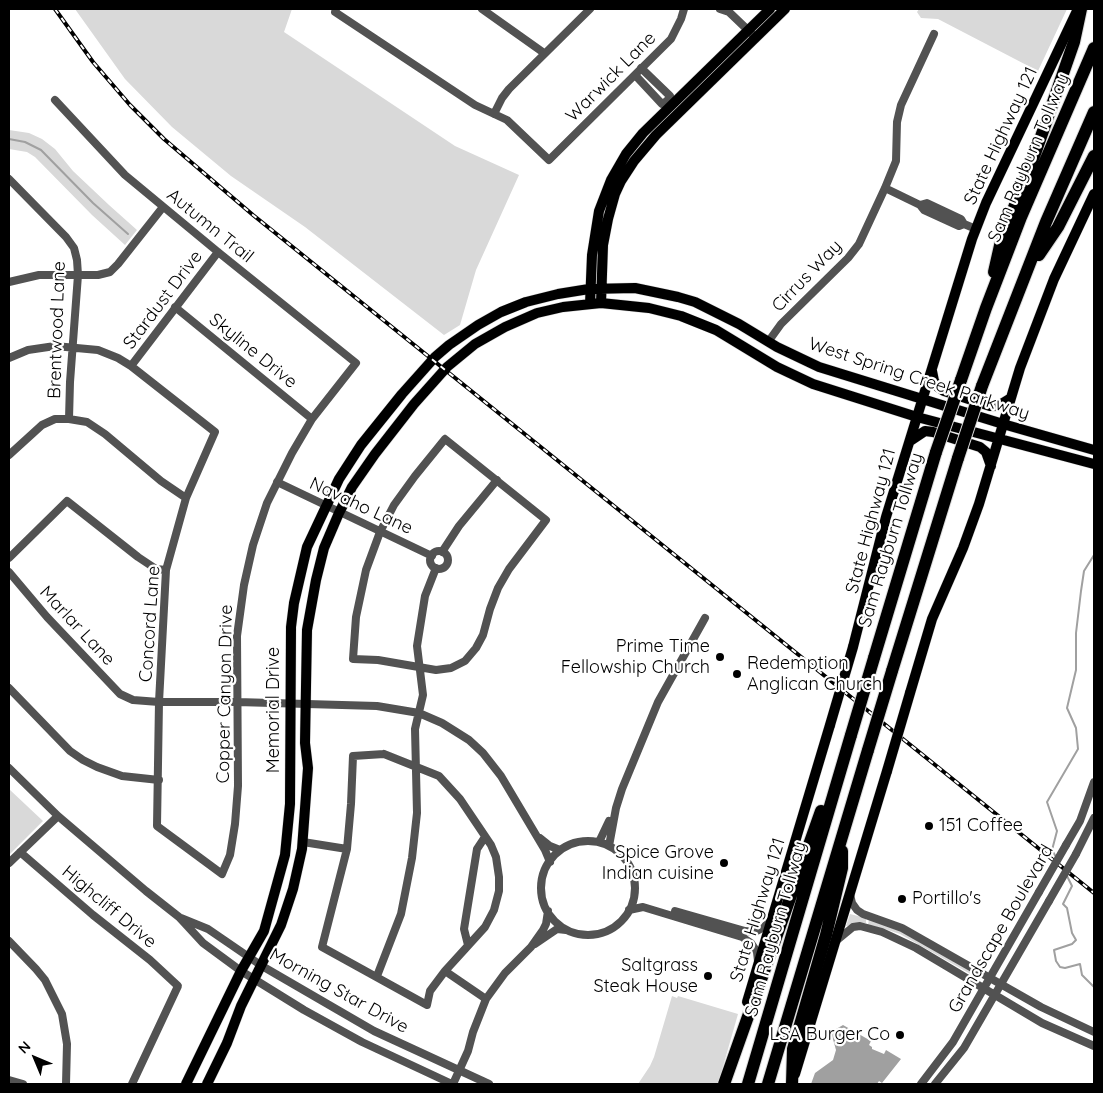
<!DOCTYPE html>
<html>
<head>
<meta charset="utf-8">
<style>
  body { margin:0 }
  #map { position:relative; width:1103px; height:1093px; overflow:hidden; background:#fff; font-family:Quicksand,sans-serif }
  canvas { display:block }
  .frame { position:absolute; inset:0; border:10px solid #000; pointer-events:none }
  .north { position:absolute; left:10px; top:1033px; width:50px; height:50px; -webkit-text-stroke:4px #fff; paint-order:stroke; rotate:315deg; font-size:14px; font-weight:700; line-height:20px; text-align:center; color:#000 }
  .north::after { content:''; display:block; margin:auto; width:18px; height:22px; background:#000; clip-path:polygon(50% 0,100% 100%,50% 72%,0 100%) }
</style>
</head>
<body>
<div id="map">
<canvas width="1103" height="1093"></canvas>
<div class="frame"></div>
<div class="north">N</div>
</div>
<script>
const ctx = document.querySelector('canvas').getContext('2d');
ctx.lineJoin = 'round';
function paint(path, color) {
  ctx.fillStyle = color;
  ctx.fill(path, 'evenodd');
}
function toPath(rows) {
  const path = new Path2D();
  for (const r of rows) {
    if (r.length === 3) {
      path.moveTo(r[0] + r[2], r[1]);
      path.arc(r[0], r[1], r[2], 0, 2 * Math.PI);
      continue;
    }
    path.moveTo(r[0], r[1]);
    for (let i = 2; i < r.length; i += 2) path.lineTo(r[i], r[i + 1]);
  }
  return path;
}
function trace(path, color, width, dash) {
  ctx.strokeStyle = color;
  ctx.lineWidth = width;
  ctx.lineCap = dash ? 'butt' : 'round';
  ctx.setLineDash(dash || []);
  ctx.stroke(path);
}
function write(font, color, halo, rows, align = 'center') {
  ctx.font = font + ' Quicksand,sans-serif';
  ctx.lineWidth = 4.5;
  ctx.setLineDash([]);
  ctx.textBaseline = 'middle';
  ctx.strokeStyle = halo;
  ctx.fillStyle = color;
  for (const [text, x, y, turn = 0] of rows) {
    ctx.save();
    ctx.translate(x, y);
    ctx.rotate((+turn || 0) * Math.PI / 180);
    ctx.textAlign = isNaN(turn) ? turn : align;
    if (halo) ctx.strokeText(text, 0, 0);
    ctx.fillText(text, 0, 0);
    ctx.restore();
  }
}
paint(toPath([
  [75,9,292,9,284,32,455,146,519,175,476,270,460,325,444,335,305,227,231,176,172,127,125,79],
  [919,9,1067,9,1038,71,938,19,921,18,917,12],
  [9,130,29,133,42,139,55,149,73,171,109,205,137,230,125,245,92,215,35,157,27,152,9,149],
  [9,789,43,821,9,855],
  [850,914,866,918,866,923,846,926],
  [869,919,899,930,975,973,974,976,900,934,885,929,868,925],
  [672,996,677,998,678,996,738,1014,718,1084,638,1084,650,1066,654,1057]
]), '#d9d9d9');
paint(toPath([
  [843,1025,871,1041,869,1045,872,1047,872,1049,884,1054,886,1050,901,1059,882,1083,879,1081,877,1084,811,1084,815,1073,833,1060,836,1050,831,1032]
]), '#a0a0a0');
trace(toPath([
  [9,139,25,142,41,150,93,203,128,234],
  [1056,857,1052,850,1057,831,1047,802,1078,749,1076,728,1067,708,1076,670,1076,633,1081,591,1084,571,1094,555],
  [1067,876,1072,886,1063,904,1067,908,1072,933,1076,940,1072,944,1054,950,1056,961,1060,967,1065,968,1080,964,1082,975,1094,987]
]), '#a0a0a0', 2);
const major = toPath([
  [601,303,603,245,608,219,615,194,621,181,634,161,656,135,785,9],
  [590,304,592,255,599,211,611,180,626,154,643,133,770,9],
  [932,371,934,381,938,387,944,391,990,406,998,406,1011,398],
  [910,441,925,431,933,432,980,447,986,452,991,466],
  [853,647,886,517,972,239,986,203,1077,11],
  [910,693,932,619,963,548,979,504,1020,368,1054,279,1094,194],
  [747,1002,830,725],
  [795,1074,887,771],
  [186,1084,241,971,264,931,285,855,290,804,291,627,294,603,307,547,339,479,361,445,402,394,435,357,449,345,478,325,501,312,526,302,558,294,589,289,635,288,678,297,695,302,739,324,777,347,819,367,1003,424,1094,450],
  [207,1084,227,1043,241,1006,281,925,293,889,302,849,308,768,305,743,307,630,316,580,324,548,339,513,352,487,375,454,414,404,447,367,475,344,505,327,537,313,563,307,601,303,649,308,681,316,716,330,777,367,813,384,917,417,1094,464]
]);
const highway = toPath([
  [1039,255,1058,227,1094,156],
  [994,272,1001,241,1036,151,1074,42,1081,9],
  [961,380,986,308,1021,217,1094,48],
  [982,386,1046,222,1094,112],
  [874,658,936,452],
  [892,671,958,458],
  [724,1084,821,811],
  [748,1084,851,735],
  [768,1084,868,750],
  [792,1084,793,1049,826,935,842,868,842,851]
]);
trace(major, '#dbdbdb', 11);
trace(highway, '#dbdbdb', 14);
trace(toPath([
  [336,9,335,12,475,105,507,120,549,160,671,39,681,19,684,9],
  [482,9,544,53],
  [720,9,729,12,752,34],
  [641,68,670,96,667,101],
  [635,75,662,104,667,101],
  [494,114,502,98,509,89,590,9],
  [9,179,66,237,74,248,77,260,78,275,70,382,69,419],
  [885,188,920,205,924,210,959,226,964,224],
  [920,205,927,203,961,219,964,224,976,229],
  [9,282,39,275,98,275,110,272,118,264,163,207],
  [175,307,312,419],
  [768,342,781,324,848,258,859,244,885,188,896,161,897,122,901,105,934,34],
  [9,358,28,350,55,346,98,350,118,358,131,366,215,432,186,498,166,570,159,702,157,826,222,874,230,855,235,824,238,786,237,636,244,585,253,545,267,503,292,453,312,419,356,363,218,252,125,175,55,100],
  [131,366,218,252],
  [445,439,546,520,509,569,498,588,490,609,483,635,476,648,465,661,451,668,436,670,378,660,353,659,356,617,366,570,380,532,394,505,415,476,445,439],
  [9,455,42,425,55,419,69,419,87,422,105,434,161,481,186,498],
  [277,482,432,556],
  [439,560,9],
  [442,552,459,526,497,480],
  [9,558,67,501,138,557,156,569,166,570],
  [9,572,47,617,120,694,133,700,159,702,237,702,377,706,419,713,442,723,469,740,483,753,501,776,545,850,550,862],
  [9,688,70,751,83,760,97,767,122,776,159,780],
  [384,754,439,776,460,799,491,845,496,857,499,877,499,891,494,910,485,927,445,971,430,991,427,1005,322,947,347,849,351,804,353,756,384,754],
  [9,768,58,816,146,891,179,917,203,943,241,971,304,1010,362,1042,452,1084],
  [540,838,550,846,560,850],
  [588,888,47],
  [303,842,347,849],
  [599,842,609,821],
  [1066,845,1080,821,1094,782],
  [609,846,616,808,622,789,658,702,705,618],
  [20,852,93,915,150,960,178,986,132,1084],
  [1076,854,1094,818],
  [9,863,58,816],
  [850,894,852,903,857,910,863,914,902,928,1041,1007,1094,1032],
  [629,910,643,907,742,937,751,943,757,952,758,961],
  [675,911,745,931,755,932,764,927,771,920],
  [181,918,208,929,262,966,374,1031,489,1084],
  [9,941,36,969,45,980,62,1014,67,1044,66,1084],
  [836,941,853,927,860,926,882,932,916,948,1042,1023,1094,1046],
  [535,944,557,929,566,930],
  [468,945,464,929,477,849,485,837],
  [445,971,486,999],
  [377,976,401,914,412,858,417,813,415,729,423,695,417,646,425,596,436,568],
  [9,1080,23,1084],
  [453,1084,468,1051,473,1032,486,999,505,973,531,947,543,930,546,924,548,911],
  [921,1084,953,1042,1039,892],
  [935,1084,964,1048,1049,901]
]), '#525252', 8);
trace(major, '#000', 10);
trace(highway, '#000', 12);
const rail = toPath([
  [55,9,93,62,130,105,164,139,253,215,1094,893]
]);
trace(rail, '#000', 4);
trace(rail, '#fff', 2, [5.5]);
const majorBridge = toPath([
  [830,725,853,647],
  [887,771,910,693]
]);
const highwayBridge = toPath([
  [936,452,961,380],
  [958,458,982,386],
  [851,735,874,658],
  [868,750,892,671]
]);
trace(majorBridge, '#dbdbdb', 11, []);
trace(highwayBridge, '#dbdbdb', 14, []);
trace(toPath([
  [1039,892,1066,845],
  [1049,901,1076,854]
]), '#525252', 8);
trace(majorBridge, '#000', 10);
trace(highwayBridge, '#000', 12);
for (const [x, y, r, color] of [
  [720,657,5,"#000"],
  [737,674,5,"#000"],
  [929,826,5,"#000"],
  [724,863,5,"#000"],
  [902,899,5,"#000"],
  [708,976,5,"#000"],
  [900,1035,5,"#000"]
]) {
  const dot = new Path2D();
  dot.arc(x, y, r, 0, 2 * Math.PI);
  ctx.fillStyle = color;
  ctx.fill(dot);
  trace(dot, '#fff', 2);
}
write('18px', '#000', '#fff', [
  ["Warwick Lane",611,77,-45],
  ["State Highway 121",1001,136,-65],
  ["Sam Rayburn Tollway",1029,158,-67],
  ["Autumn Trail",210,226,39],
  ["Cirrus Way",807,276,-46],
  ["Stardust Drive",163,300,-53],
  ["Brentwood Lane",57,330,-88],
  ["Skyline Drive",253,351,39],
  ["West Spring Creek Parkway",919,379,18],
  ["Navaho Lane",361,506,25],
  ["State Highway 121",871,521,-75],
  ["Sam Rayburn Tollway",891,540,-73],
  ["Concord Lane",150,624,-86],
  ["Marlar Lane",77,626,47],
  ["Copper Canyon Drive",225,694,-89],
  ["Memorial Drive",274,710,-90],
  ["Highcliff Drive",109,907,40],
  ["State Highway 121",758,910,-73],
  ["Sam Rayburn Tollway",776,929,-74],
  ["Grandscape Boulevard",1001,929,-60],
  ["Morning Star Drive",339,991,29]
]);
write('18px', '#000', '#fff', [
  ["Prime Time",710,647],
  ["Fellowship Church",710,668],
  ["Redemption",747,664,"left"],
  ["Anglican Church",747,685,"left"],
  ["151 Coffee",939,826,"left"],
  ["Spice Grove",714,853],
  ["Indian cuisine",714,874],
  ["Portillo's",912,899,"left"],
  ["Saltgrass",698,966],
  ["Steak House",698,987],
  ["LSA Burger Co",890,1035]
], 'right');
</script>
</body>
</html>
